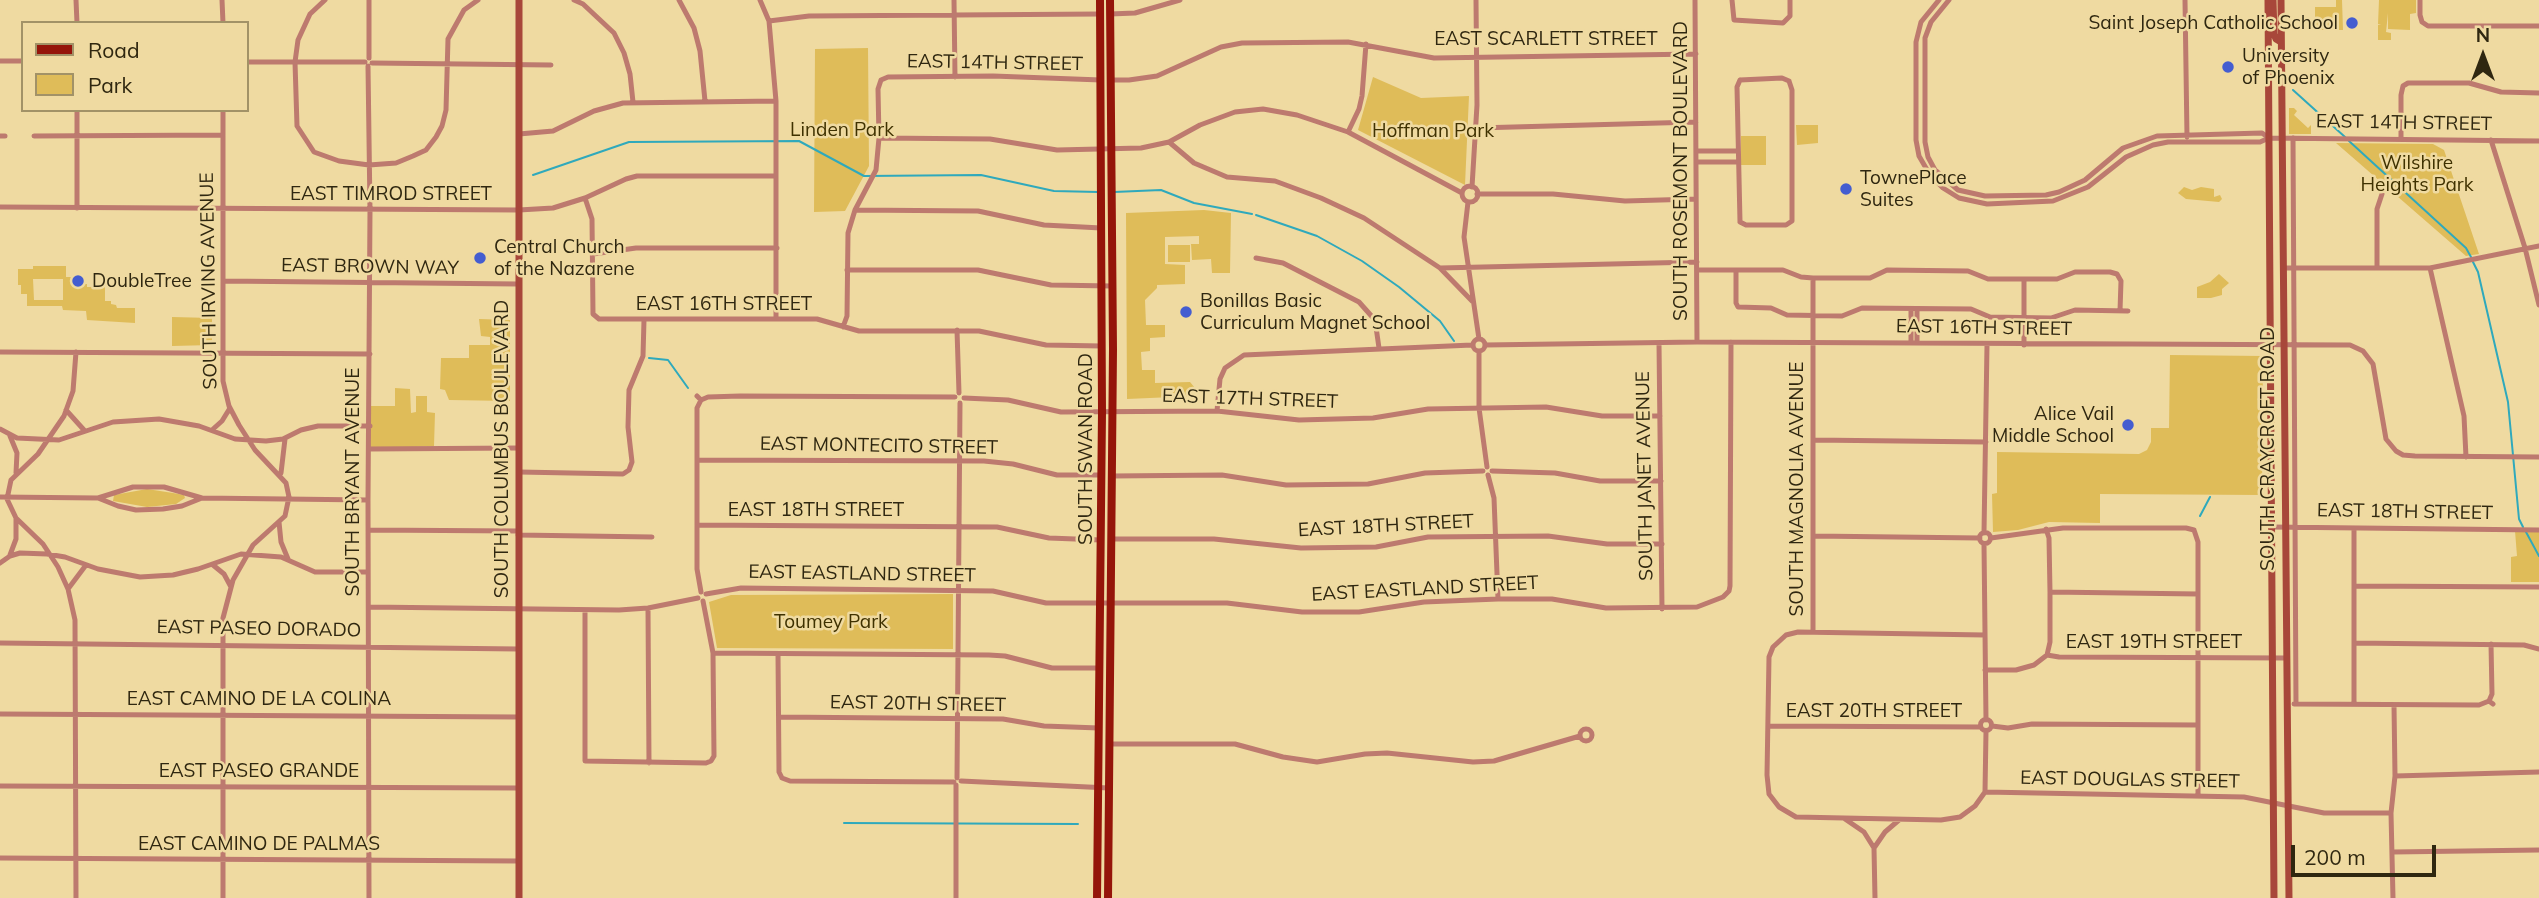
<!DOCTYPE html>
<html>
<head>
<meta charset="utf-8">
<style>
  body { margin:0 }
  #map { position:relative; width:2539px; height:898px; overflow:hidden; background:#efdaa1; font-family:Mulish,sans-serif }
  canvas { display:block }
  .legend { position:absolute; left:21px; top:21px; width:228px; height:91px; box-sizing:border-box; background:#efdaa1; border:2px solid #a29267; margin:0; padding:9px 12px; list-style:none; font-size:21px; color:#2f2710 }
  .legend li { display:flex; align-items:center; gap:14px; height:35px }
  .legend b { width:35px; border:2px solid #a29267 }
  .north { position:absolute; left:2448px; top:21px; width:70px; height:70px; -webkit-text-stroke:5px #efdaa1; paint-order:stroke; rotate:0deg; font-size:19px; font-weight:700; line-height:28px; text-align:center; color:#2f2710 }
  .north::after { content:''; display:block; margin:auto; width:24px; height:32px; background:#2f2710; clip-path:polygon(50% 0,100% 100%,50% 72%,0 100%) }
  .scale { position:absolute; left:2291px; top:845px; width:145px; height:32px; box-sizing:border-box; border:4px solid #2f2710; border-top:0; padding-left:9px; font-size:21px; line-height:24px; white-space:nowrap; color:#2f2710; -webkit-text-stroke:5px #efdaa1; paint-order:stroke }
</style>
</head>
<body>
<div id="map">
<canvas width="2539" height="898"></canvas>
<ul class="legend">
<li><b style="height:9px;background:#95150a"></b>Road</li>
<li><b style="height:19px;background:#dfbc59"></b>Park</li>
</ul>
<div class="north">N</div>
<div class="scale">200 m</div>
</div>
<script>
const ctx = document.querySelector('canvas').getContext('2d');
ctx.lineJoin = 'round';
function paint(path, color) {
  ctx.fillStyle = color;
  ctx.fill(path, 'evenodd');
}
function toPath(rows) {
  const path = new Path2D();
  for (const r of rows) {
    if (r.length === 3) {
      path.moveTo(r[0] + r[2], r[1]);
      path.arc(r[0], r[1], r[2], 0, 2 * Math.PI);
      continue;
    }
    path.moveTo(r[0], r[1]);
    for (let i = 2; i < r.length; i += 2) path.lineTo(r[i], r[i + 1]);
  }
  return path;
}
function trace(path, color, width, dash) {
  ctx.strokeStyle = color;
  ctx.lineWidth = width;
  ctx.lineCap = dash ? 'butt' : 'round';
  ctx.setLineDash(dash || []);
  ctx.stroke(path);
}
function write(font, color, halo, rows, align = 'center') {
  ctx.font = font + ' Mulish,sans-serif';
  ctx.lineWidth = 5;
  ctx.setLineDash([]);
  ctx.textBaseline = 'middle';
  ctx.strokeStyle = halo;
  ctx.fillStyle = color;
  for (const [text, x, y, turn = 0] of rows) {
    ctx.save();
    ctx.translate(x, y);
    ctx.rotate((+turn || 0) * Math.PI / 180);
    ctx.textAlign = isNaN(turn) ? turn : align;
    if (halo) ctx.strokeText(text, 0, 0);
    ctx.fillText(text, 0, 0);
    ctx.restore();
  }
}
paint(toPath([
  [2336,0,2342,0,2343,30,2315,30,2315,7,2336,7],
  [2379,0,2416,0,2416,13,2410,14,2410,30,2388,29,2388,13,2386,32,2391,33,2391,40,2378,40,2378,25,2381,25,2378,24],
  [868,48,869,166,845,211,814,212,815,49],
  [1373,77,1421,98,1469,96,1465,185,1358,130],
  [2289,108,2294,108,2297,111,2294,115,2308,128,2311,125,2311,134,2289,134],
  [1796,125,1818,125,1818,143,1797,145],
  [1741,136,1766,136,1766,165,1741,165],
  [2336,143,2433,144,2444,150,2479,254,2466,256],
  [2184,187,2192,190,2201,187,2214,189,2214,197,2220,195,2222,199,2219,202,2186,199,2178,193],
  [1204,210,1231,213,1230,273,1212,273,1211,259,1192,260,1191,244,1199,244,1199,236,1165,237,1165,264,1185,265,1185,284,1157,285,1157,288,1145,300,1146,325,1165,325,1165,337,1150,338,1150,351,1141,352,1142,370,1155,370,1155,383,1190,382,1195,388,1195,396,1127,399,1126,213],
  [1168,245,1190,245,1190,262,1168,262],
  [33,266,66,266,66,277,75,277,75,280,81,280,81,284,87,284,87,287,105,287,105,301,111,301,111,304,116,305,117,308,135,308,135,323,87,320,86,311,63,310,62,306,27,306,27,294,21,294,21,285,18,285,18,269,33,269],
  [33,279,63,279,63,300,34,300],
  [2219,274,2229,283,2222,289,2222,295,2211,298,2197,298,2197,287,2210,282],
  [172,317,212,318,212,345,172,346],
  [479,319,510,320,510,401,449,400,445,390,440,389,441,358,469,358,469,345,490,345,490,337,481,336],
  [2170,355,2263,356,2262,495,2100,494,2100,523,2049,522,2018,530,1993,532,1992,494,1997,493,1997,452,2139,454,2147,450,2151,442,2151,428,2169,428],
  [395,388,410,389,411,413,416,412,416,396,427,396,427,412,435,413,434,446,369,449,370,406,395,406],
  [147,489,173,493,184,495,185,498,176,504,147,507,113,501,114,495],
  [2515,531,2539,531,2539,582,2511,582,2511,557,2517,556],
  [953,594,953,649,717,648,709,602,731,595]
]), '#dfbc59');
trace(toPath([
  [2293,90,2345,137],
  [2349,141,2466,248,2471,257],
  [533,175,629,142,799,141,864,176,981,175,1054,191,1098,192],
  [1114,192,1161,190,1194,203,1252,214],
  [1256,215,1317,236,1362,261,1399,287,1440,321,1454,341],
  [2473,262,2478,272,2508,402,2519,519,2523,527],
  [649,358,668,360,688,388],
  [2200,516,2210,497],
  [2526,532,2539,556],
  [844,823,1078,824]
]), '#2fa9bc', 2);
trace(toPath([
  [76,0,77,23],
  [222,0,223,23],
  [325,0,310,14,298,40,295,62,297,126,314,152,339,161,369,165,396,163,413,156,426,150,436,137,442,126,446,110,448,39,464,10,478,0],
  [369,0,369,58],
  [574,0,583,4,614,33,624,53,630,74,633,102],
  [679,0,694,28,700,51,705,101],
  [760,0,769,21,776,101,776,319],
  [954,0,955,77],
  [1695,0,1697,342],
  [1732,0,1734,20,1783,23,1790,16,1790,0],
  [1939,0,1921,22,1916,42,1916,140,1919,156,1930,175,1943,188,1959,198,1987,204,2053,201,2088,187,2126,157,2153,145,2168,142,2260,142,2269,138,2262,133,2157,136,2123,148,2085,180,2059,192,2046,195,1985,196,1958,190,1935,170,1928,157,1925,142,1925,38,1931,22,1949,0],
  [2185,0,2187,137],
  [2420,0,2420,15,2422,22,2428,26,2539,26],
  [1110,14,1135,13,1180,0],
  [769,21,809,16,1100,14],
  [0,61,23,61],
  [247,62,365,62],
  [372,63,551,65],
  [368,66,370,210,368,500,369,898],
  [1111,80,1129,80,1157,76,1221,47,1242,43,1348,42,1434,58,1696,54],
  [1740,80,1782,78,1789,81],
  [223,110,223,381,229,406,239,425,255,450,286,483,289,497,285,516,253,545,233,580,223,618,223,898],
  [1477,128,1696,122],
  [1348,132,1359,109,1362,96,1366,44],
  [519,134,553,131,594,111,623,103,776,101],
  [0,136,5,136],
  [34,136,223,135],
  [879,138,990,139,1057,150,1141,148,1169,142,1200,125,1235,112,1263,109,1297,115,1348,132,1462,193],
  [2269,138,2539,141],
  [2293,138,2296,703],
  [2401,138,2401,95,2403,86,2408,83,2469,83,2501,92,2539,93],
  [2491,140,2525,248,2539,305],
  [1169,142,1194,163,1227,177,1275,181,1321,198,1364,218,1440,268,1697,262],
  [1696,151,1737,151],
  [1696,162,1737,162],
  [1470,194,8],
  [1472,187,1477,105,1476,0],
  [1477,194,1553,194,1625,201,1696,199],
  [585,198,592,219,593,314,599,319,817,319,859,331,979,331,1046,345,1102,346],
  [1468,202,1464,237,1479,339],
  [0,207,519,210,553,208,585,198,626,179,637,176,776,176],
  [77,208,77,110],
  [855,210,978,211,1044,225,1101,228],
  [1740,222,1746,225,1786,225,1792,221,1792,90,1789,81],
  [1740,222,1737,87,1740,80],
  [593,254,636,248,777,248],
  [1256,258,1283,263,1359,302,1375,320,1379,348],
  [1440,268,1472,301],
  [2283,268,2430,268,2539,246],
  [2377,268,2377,209,2382,194],
  [2430,268,2464,416,2466,457],
  [847,270,978,270,1051,285,1112,286],
  [1697,270,1783,270,1801,277,1813,278,1870,278,1887,270,1968,271,1988,279,2057,279,2075,272,2110,272,2117,274,2121,281,2120,311],
  [1736,270,1736,303,1738,307,1771,308,1787,315,1842,316,1862,308,1971,309,1990,317,2051,318,2075,310,2128,311],
  [223,281,518,284],
  [1917,309,1917,343],
  [843,327,847,316,848,233,855,210,876,170,879,138,878,89,881,80,888,77,993,76,1101,80],
  [957,330,959,393],
  [1479,345,6],
  [1659,343,1662,609],
  [1911,343,1911,309],
  [1485,345,1697,342,2350,345,2363,351,2373,364,2386,439,2396,451,2403,455,2415,456,2539,457],
  [2024,345,2024,279],
  [0,352,370,354],
  [76,352,73,391,64,416,38,454,11,480,7,499,16,518,43,544,58,567,68,589,75,620,76,898],
  [1479,352,1479,408,1487,467],
  [697,396,701,400,708,397,740,396,955,397],
  [964,398,1008,400,1061,412,1217,411,1299,420,1373,418,1428,409,1546,407,1602,416,1660,416],
  [66,410,84,430],
  [1217,411,1220,379,1225,368,1244,355,1472,345],
  [0,429,17,438,59,440,113,422,159,419,199,426,235,439,266,441,283,439,301,430,318,426,370,426],
  [212,430,222,421,230,408],
  [10,436,17,453,16,473],
  [1813,440,1986,442],
  [369,449,518,448],
  [697,460,984,461,1013,464,1057,475,1101,475],
  [1492,471,1555,473,1600,481,1661,481],
  [519,472,623,474,629,470,632,462,628,427,629,390,643,356,644,320],
  [281,473,285,439],
  [1488,475,1494,498,1498,599],
  [1112,476,1222,475,1286,485,1368,484,1425,473,1483,471],
  [0,497,98,498,133,487,164,487,202,498,368,500],
  [98,498,118,506,136,510,163,509,182,506,202,498],
  [279,522,281,542,288,559],
  [697,525,997,527,1049,538,1101,540],
  [2271,527,2539,530],
  [2046,529,2049,538,2050,592,2050,642,2047,655],
  [368,530,518,531],
  [2194,530,2198,542,2198,796],
  [1985,538,5.5],
  [1984,533,1987,345],
  [518,535,652,537],
  [1813,536,1980,538],
  [1991,538,2063,528,2186,528,2194,530],
  [1112,539,1214,539,1301,548,1376,547,1428,537,1548,536,1607,544,1662,544],
  [1984,544,1986,720],
  [10,555,16,539,16,518],
  [0,563,10,556,20,553,47,554,65,557,98,569,140,577,173,575,198,569,241,554,281,557,315,572,368,572],
  [213,565,224,574,231,587],
  [2354,586,2539,587],
  [68,589,86,565],
  [701,592,697,569,697,408,701,400],
  [2050,592,2198,594],
  [706,594,741,588,993,591,1046,603,1227,603,1302,612,1359,612,1424,602,1498,599,1552,599,1606,608,1697,607,1723,597,1729,591,1730,586,1731,342],
  [369,607,619,610,648,608,698,598],
  [648,608,649,763],
  [585,610,585,761,706,763,711,761,714,756,713,653,703,601],
  [1813,632,1813,278],
  [1985,635,1798,632,1786,635,1773,647,1769,657,1767,775,1769,794,1779,807,1796,817,1941,820,1960,817,1975,806,1985,792],
  [0,643,518,649],
  [2354,643,2524,645,2539,649],
  [2491,644,2492,694,2489,701,2493,704],
  [713,653,989,655,1005,656,1052,668,1098,668],
  [778,654,779,772,782,778],
  [1985,670,2016,670,2034,665,2047,655,2059,657,2286,658],
  [2294,704,2479,705,2489,701],
  [2354,704,2354,528],
  [0,714,518,717],
  [779,717,1003,719,1044,726,1099,728],
  [1986,725,5.5],
  [1768,726,1981,727],
  [1992,726,2008,728,2032,724,2197,725],
  [1586,735,6],
  [1109,744,1235,744,1283,757,1317,762,1365,754,1387,753,1473,762,1494,761,1580,736],
  [2395,776,2539,772],
  [782,778,790,781,954,782],
  [957,778,960,403],
  [961,781,1109,788],
  [0,786,518,788],
  [1985,792,2244,797,2324,813,2391,813],
  [1985,792,1986,731],
  [1845,819,1864,832,1874,848],
  [2393,852,2539,850],
  [0,858,518,861],
  [956,898,956,785],
  [1875,898,1874,848,1885,832,1899,820],
  [2393,898,2391,813,2395,776,2394,705]
]), '#bd7a6f', 5);
trace(toPath([
  [2268,0,2274,898],
  [2273,0,2274,34,2276,39,2281,42],
  [2281,0,2289,898],
  [519,898,519,0]
]), '#a8473a', 7);
trace(toPath([
  [1097,898,1102,412,1100,0],
  [1108,898,1113,349,1110,0]
]), '#95150a', 8);
for (const [x, y, r, color] of [
  [2352,23,7,"#445dd0"],
  [2228,67,7,"#445dd0"],
  [1846,189,7,"#445dd0"],
  [480,258,7,"#445dd0"],
  [78,281,7,"#445dd0"],
  [1186,312,7,"#445dd0"],
  [2128,425,7,"#445dd0"]
]) {
  const dot = new Path2D();
  dot.arc(x, y, r, 0, 2 * Math.PI);
  ctx.fillStyle = color;
  ctx.fill(dot);
  trace(dot, '#efdaa1', 2.5);
}
write('19px', '#2f2710', '#efdaa1', [
  ["Saint Joseph Catholic School",2338,23,"right"],
  ["University",2242,56],
  ["of Phoenix",2242,78],
  ["TownePlace",1860,178],
  ["Suites",1860,200],
  ["Central Church",494,247],
  ["of the Nazarene",494,269],
  ["DoubleTree",92,281],
  ["Bonillas Basic",1200,301],
  ["Curriculum Magnet School",1200,323],
  ["Alice Vail",2114,414,"right"],
  ["Middle School",2114,436,"right"]
], 'left');
write('19px', '#2f2710', '#efdaa1', [
  ["EAST SCARLETT STREET",1546,39],
  ["EAST 14TH STREET",995,63,1],
  ["EAST 14TH STREET",2404,123,1],
  ["SOUTH ROSEMONT BOULEVARD",1681,171,-90],
  ["EAST TIMROD STREET",391,194],
  ["EAST BROWN WAY",370,267,1],
  ["SOUTH IRVING AVENUE",209,281,-91],
  ["EAST 16TH STREET",724,304],
  ["EAST 16TH STREET",1984,328,1],
  ["EAST 17TH STREET",1250,399,2],
  ["EAST MONTECITO STREET",879,446,1],
  ["SOUTH COLUMBUS BOULEVARD",502,449,-90],
  ["SOUTH SWAN ROAD",1086,449,-90],
  ["SOUTH CRAYCROFT ROAD",2268,449,-90],
  ["SOUTH JANET AVENUE",1645,476,-91],
  ["SOUTH BRYANT AVENUE",353,482,-90],
  ["SOUTH MAGNOLIA AVENUE",1797,489,-90],
  ["EAST 18TH STREET",816,510],
  ["EAST 18TH STREET",2405,512,1],
  ["EAST 18TH STREET",1386,526,-3],
  ["EAST EASTLAND STREET",862,574,1],
  ["EAST EASTLAND STREET",1425,589,-3],
  ["EAST PASEO DORADO",259,629,1],
  ["EAST 19TH STREET",2154,642],
  ["EAST CAMINO DE LA COLINA",259,699],
  ["EAST 20TH STREET",918,704,1],
  ["EAST 20TH STREET",1874,711],
  ["EAST PASEO GRANDE",259,771],
  ["EAST DOUGLAS STREET",2130,780,1],
  ["EAST CAMINO DE PALMAS",259,844]
]);
write('19px', '#3f3100', '#efdaa1', [
  ["Linden Park",842,130],
  ["Hoffman Park",1433,131],
  ["Wilshire",2417,163],
  ["Heights Park",2417,185],
  ["Toumey Park",831,622]
]);
</script>
</body>
</html>
